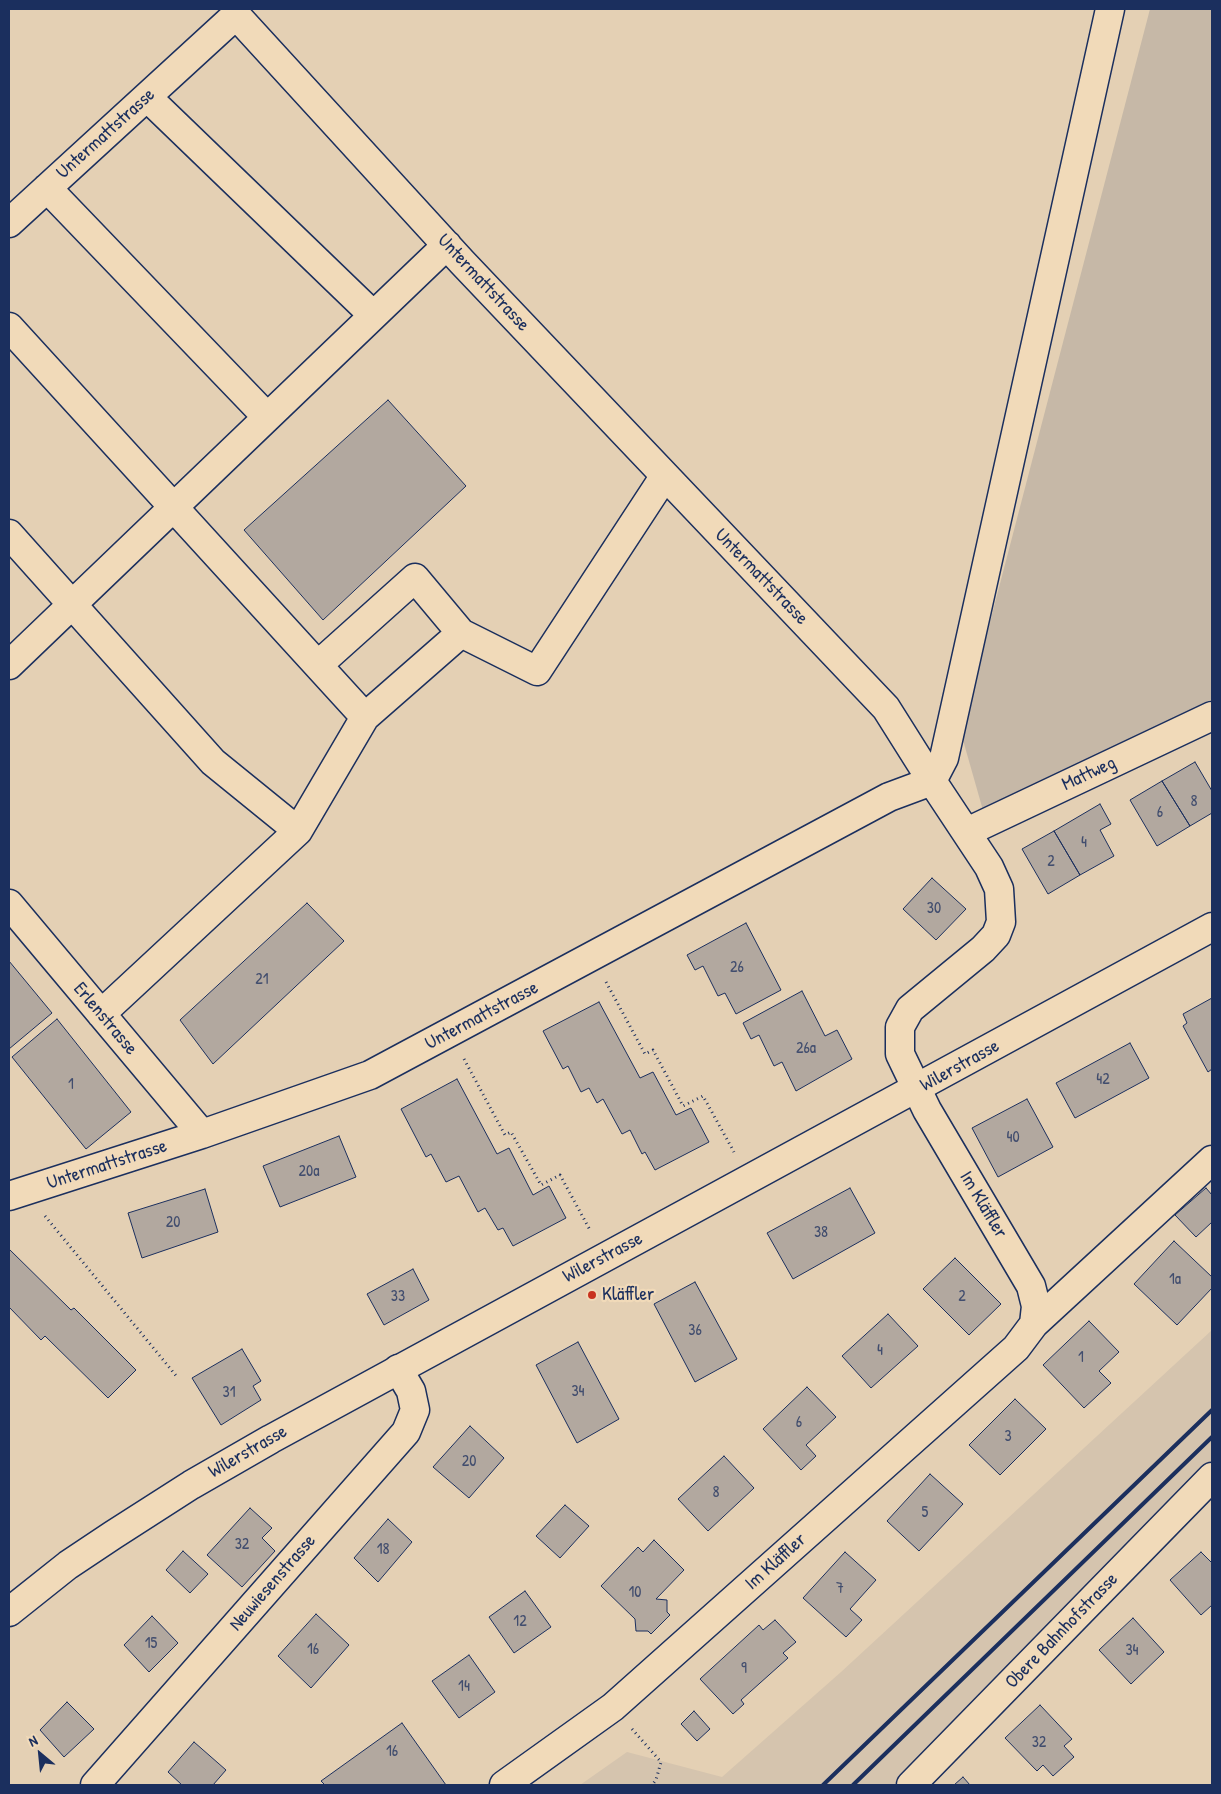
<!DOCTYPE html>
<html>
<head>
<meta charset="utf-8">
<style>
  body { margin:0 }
  #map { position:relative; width:1221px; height:1794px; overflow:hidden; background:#e4d0b4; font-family:"Patrick Hand",sans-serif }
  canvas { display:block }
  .frame { position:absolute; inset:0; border:10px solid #1b2f5e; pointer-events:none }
  .north { position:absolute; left:15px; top:1729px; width:50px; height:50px; -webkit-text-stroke:4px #f1dab9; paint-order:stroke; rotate:332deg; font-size:14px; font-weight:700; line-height:20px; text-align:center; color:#1b2f5e }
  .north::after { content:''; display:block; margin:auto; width:18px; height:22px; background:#1b2f5e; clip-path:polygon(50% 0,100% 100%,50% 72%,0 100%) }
</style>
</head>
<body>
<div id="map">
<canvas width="1221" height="1794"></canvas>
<div class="frame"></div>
<div class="north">N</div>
</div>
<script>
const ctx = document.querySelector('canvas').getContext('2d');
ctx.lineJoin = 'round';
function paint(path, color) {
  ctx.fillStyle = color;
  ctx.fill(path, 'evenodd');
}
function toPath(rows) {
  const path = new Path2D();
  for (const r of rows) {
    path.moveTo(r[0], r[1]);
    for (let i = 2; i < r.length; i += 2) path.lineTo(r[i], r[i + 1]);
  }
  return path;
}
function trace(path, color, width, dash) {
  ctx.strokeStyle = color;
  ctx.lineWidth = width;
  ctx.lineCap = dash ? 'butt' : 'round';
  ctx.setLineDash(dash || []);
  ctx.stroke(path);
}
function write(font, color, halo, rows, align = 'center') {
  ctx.font = font + ' "Patrick Hand",sans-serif';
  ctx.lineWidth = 4.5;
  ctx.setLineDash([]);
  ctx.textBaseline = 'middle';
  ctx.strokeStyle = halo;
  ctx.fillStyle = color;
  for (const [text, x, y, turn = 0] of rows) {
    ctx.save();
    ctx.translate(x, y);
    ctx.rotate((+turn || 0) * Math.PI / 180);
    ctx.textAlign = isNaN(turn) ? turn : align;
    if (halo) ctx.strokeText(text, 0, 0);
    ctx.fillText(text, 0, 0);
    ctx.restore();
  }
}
paint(toPath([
  [1212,1330,1212,1463,1117,1555,894,1785,580,1785,627,1752,722,1777,841,1672]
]), '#d5c4ae');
paint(toPath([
  [1150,9,1212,9,1212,699,988,828,961,733]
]), '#c6b8a7');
const building = toPath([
  [388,400,466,486,323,620,244,530,388,400],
  [1195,762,1212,791,1212,813,1190,826,1162,781,1195,762],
  [1162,781,1190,826,1157,846,1130,800,1162,781],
  [1100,804,1111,824,1100,830,1114,856,1080,875,1054,831,1100,804],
  [1054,831,1080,875,1048,894,1022,849,1054,831],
  [932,878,966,909,936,940,903,909,932,878],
  [307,903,344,941,213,1064,180,1020,307,903],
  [746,923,781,990,736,1014,725,993,718,996,703,966,695,970,687,955,746,923],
  [9,961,52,1013,9,1049,9,961],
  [802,991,825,1036,837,1030,852,1059,796,1091,782,1062,774,1066,759,1035,751,1039,743,1023,802,991],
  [1212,998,1212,1069,1208,1072,1183,1026,1187,1023,1183,1014,1212,998],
  [599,1002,640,1078,653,1072,676,1115,691,1108,709,1142,655,1170,645,1152,642,1154,630,1130,622,1134,603,1099,597,1103,589,1088,581,1092,568,1066,563,1069,543,1031,599,1002],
  [57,1019,131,1112,86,1149,12,1057,57,1019],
  [1130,1043,1149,1078,1075,1118,1056,1083,1130,1043],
  [457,1079,497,1154,509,1148,533,1195,549,1186,566,1218,513,1246,503,1228,498,1230,485,1208,478,1212,459,1176,446,1182,431,1154,426,1157,401,1109,457,1079],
  [1027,1099,1053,1147,998,1177,972,1128,1027,1099],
  [339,1136,356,1177,280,1207,263,1166,339,1136],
  [850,1188,875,1233,793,1279,767,1233,850,1188],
  [1206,1188,1212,1195,1212,1222,1196,1237,1175,1215,1206,1188],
  [205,1189,218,1232,142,1258,128,1213,205,1189],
  [1174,1241,1212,1277,1212,1288,1177,1325,1134,1284,1174,1241],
  [9,1249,71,1310,74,1308,136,1370,108,1398,45,1336,41,1340,9,1307,9,1249],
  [955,1258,1001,1304,969,1335,923,1289,955,1258],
  [413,1269,429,1300,384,1325,367,1294,413,1269],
  [695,1282,737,1359,695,1382,654,1304,695,1282],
  [888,1314,918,1346,871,1388,842,1356,888,1314],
  [1089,1321,1119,1352,1099,1371,1111,1383,1084,1408,1043,1365,1089,1321],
  [578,1342,619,1419,577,1443,536,1365,578,1342],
  [242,1349,261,1381,253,1386,261,1400,221,1425,192,1378,242,1349],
  [807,1387,836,1417,806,1445,816,1456,801,1470,763,1429,807,1387],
  [1015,1399,1046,1429,1000,1475,969,1445,1015,1399],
  [470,1426,504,1458,469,1498,433,1467,470,1426],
  [724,1456,754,1488,708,1531,678,1499,724,1456],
  [930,1474,963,1504,919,1551,887,1521,930,1474],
  [565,1505,589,1526,560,1558,536,1536,565,1505],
  [250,1508,272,1528,262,1538,275,1551,242,1587,207,1555,250,1508],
  [388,1519,412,1542,378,1582,354,1558,388,1519],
  [654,1540,684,1570,656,1599,667,1600,667,1612,670,1615,651,1634,648,1631,636,1631,635,1619,601,1586,638,1547,643,1552,654,1540],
  [183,1551,208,1574,190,1593,166,1570,183,1551],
  [845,1552,876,1580,850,1609,862,1620,846,1637,803,1598,845,1552],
  [1201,1552,1212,1563,1212,1605,1201,1615,1170,1580,1201,1552],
  [525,1591,551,1627,514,1653,489,1617,525,1591],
  [316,1614,349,1645,311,1688,278,1656,316,1614],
  [152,1616,178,1643,149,1672,124,1645,152,1616],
  [1133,1618,1164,1652,1131,1684,1099,1650,1133,1618],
  [775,1620,796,1642,783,1653,788,1658,741,1700,744,1704,733,1714,700,1679,759,1625,763,1630,775,1620],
  [469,1655,495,1692,459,1718,432,1681,469,1655],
  [67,1702,94,1729,64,1757,40,1730,67,1702],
  [1040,1705,1072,1739,1064,1746,1074,1757,1053,1776,1043,1765,1037,1771,1005,1738,1040,1705],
  [694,1711,710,1729,697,1741,681,1724,694,1711],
  [402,1723,446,1785,325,1785,321,1781,402,1723],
  [194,1742,226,1770,213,1785,182,1785,168,1772,194,1742],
  [963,1777,970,1785,954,1785,963,1777]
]);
paint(building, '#b2a89f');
trace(building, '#1b2f5e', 1);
const minor = toPath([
  [147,97,373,315],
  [47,188,267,417],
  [9,223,236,15,462,262,886,708,932,781],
  [9,327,365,717,461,633,537,671,664,477],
  [9,534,213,762,298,831,365,717],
  [9,665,447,245],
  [318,665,415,578,461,633],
  [932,781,944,758,1110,9],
  [967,832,1212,716],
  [9,904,202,1134],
  [101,1014,298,831],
  [9,1196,202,1134,370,1075,889,797,932,781,989,867,999,889,1001,922,996,935,983,949,910,1009,900,1027,900,1054,927,1110,1031,1286,1036,1306,1034,1324,1016,1348,613,1707,504,1785],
  [1034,1324,1212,1160],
  [95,1785,406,1432,415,1410,411,1391,398,1369],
  [911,1785,1212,1477]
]);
const major = toPath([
  [9,1612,68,1565,113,1535,191,1485,271,1439,1212,927]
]);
trace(minor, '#1b2f5e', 31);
trace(major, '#1b2f5e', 31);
trace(toPath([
  [606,982,645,1054,653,1050,683,1106,703,1096,734,1152],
  [464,1059,505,1135,511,1132,541,1185,560,1175,590,1230],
  [45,1216,178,1378],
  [632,1729,661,1762,656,1780,652,1785]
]), '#1b2f5e', 3, [1, 4]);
trace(minor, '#f1dab9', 28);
trace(major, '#f1dab9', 28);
trace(toPath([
  [823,1785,1212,1410],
  [853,1785,1212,1437]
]), '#1b2f5e', 4);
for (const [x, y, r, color] of [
  [592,1295,5,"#c8321e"]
]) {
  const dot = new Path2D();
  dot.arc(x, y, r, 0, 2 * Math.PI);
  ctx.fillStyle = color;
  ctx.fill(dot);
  trace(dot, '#f1dab9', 2);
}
write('16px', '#414d6e', null, [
  ["8",1194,802],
  ["6",1160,813],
  ["4",1084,843],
  ["2",1051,862],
  ["30",934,909],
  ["26",737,968],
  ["21",262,980],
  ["26a",806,1049],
  ["42",1103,1080],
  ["1",71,1085],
  ["40",1013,1138],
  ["20a",309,1172],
  ["20",173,1223],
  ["38",821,1233],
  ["1a",1175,1280],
  ["33",398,1297],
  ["2",962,1297],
  ["36",695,1331],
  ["4",880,1351],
  ["1",1081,1358],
  ["34",578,1392],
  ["31",229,1393],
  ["6",799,1423],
  ["3",1008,1437],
  ["20",469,1462],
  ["8",716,1493],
  ["5",925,1513],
  ["32",242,1545],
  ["18",383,1550],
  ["7",840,1589],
  ["10",635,1593],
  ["12",520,1622],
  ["15",151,1644],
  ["16",313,1650],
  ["34",1132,1651],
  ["9",744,1669],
  ["14",464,1687],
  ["32",1039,1743],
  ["16",392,1752]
]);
write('19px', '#1b2f5e', '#f1dab9', [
  ["Untermattstrasse",106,134,-42],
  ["Untermattstrasse",483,283,47],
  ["Untermattstrasse",761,577,46],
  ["Mattweg",1089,774,-25],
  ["Untermattstrasse",482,1016,-28],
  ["Erlenstrasse",105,1019,50],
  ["Wilerstrasse",960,1066,-29],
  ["Untermattstrasse",107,1165,-18],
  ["Im Kläffler",983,1205,59],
  ["Wilerstrasse",603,1258,-28],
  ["Wilerstrasse",248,1452,-30],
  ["Im Kläffler",776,1562,-42],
  ["Neuwiesenstrasse",273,1583,-49],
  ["Obere Bahnhofstrasse",1062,1631,-46]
]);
write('19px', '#1b2f5e', '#f1dab9', [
  ["Kläffler",602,1295]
], 'left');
</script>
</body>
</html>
